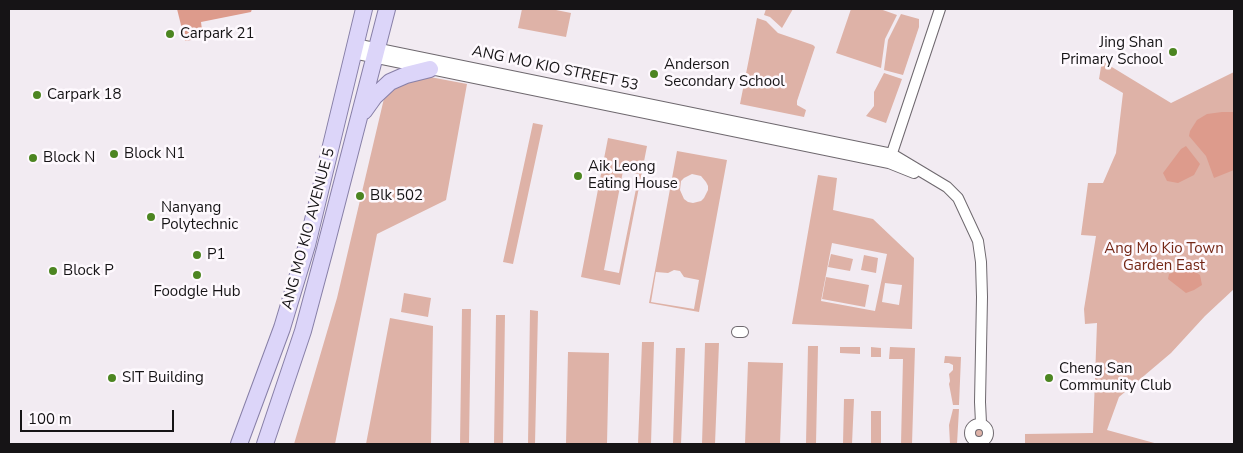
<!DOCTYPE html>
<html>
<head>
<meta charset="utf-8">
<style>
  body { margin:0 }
  #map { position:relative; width:1243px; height:453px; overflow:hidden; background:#f2ebf2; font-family:"Nunito Sans",sans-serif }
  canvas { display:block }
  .frame { position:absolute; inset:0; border:10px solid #161416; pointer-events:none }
  .scale { position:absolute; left:20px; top:410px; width:154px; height:22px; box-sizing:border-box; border:2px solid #161416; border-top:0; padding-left:6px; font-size:15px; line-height:18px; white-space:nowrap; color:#161416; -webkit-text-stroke:4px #fef9fe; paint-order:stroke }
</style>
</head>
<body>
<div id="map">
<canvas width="1243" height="453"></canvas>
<div class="frame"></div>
<div class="scale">100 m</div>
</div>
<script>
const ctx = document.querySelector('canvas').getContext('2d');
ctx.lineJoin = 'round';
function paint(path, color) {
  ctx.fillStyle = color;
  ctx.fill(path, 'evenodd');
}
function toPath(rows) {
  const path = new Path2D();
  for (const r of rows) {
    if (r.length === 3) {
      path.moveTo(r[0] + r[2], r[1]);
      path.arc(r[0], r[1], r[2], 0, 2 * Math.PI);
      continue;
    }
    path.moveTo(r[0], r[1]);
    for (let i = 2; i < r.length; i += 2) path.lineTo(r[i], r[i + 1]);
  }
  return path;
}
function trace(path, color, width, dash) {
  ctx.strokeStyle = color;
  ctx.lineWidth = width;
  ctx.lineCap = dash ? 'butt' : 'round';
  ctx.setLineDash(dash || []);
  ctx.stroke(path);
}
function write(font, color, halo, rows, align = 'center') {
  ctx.font = font + ' "Nunito Sans",sans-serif';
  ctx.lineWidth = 5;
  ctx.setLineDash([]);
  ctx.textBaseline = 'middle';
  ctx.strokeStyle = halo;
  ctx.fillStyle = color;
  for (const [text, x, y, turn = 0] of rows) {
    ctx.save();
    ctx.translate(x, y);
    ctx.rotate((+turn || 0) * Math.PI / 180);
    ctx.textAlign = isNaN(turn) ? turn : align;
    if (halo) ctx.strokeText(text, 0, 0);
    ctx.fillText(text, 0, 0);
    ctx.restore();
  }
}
paint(toPath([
  [522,9,551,9,571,13,566,37,518,28],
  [766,9,793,9,782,28,770,17,764,15],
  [851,9,880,9,897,15,885,39,881,68,836,53],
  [901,14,919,19,919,27,903,75,884,70,888,40],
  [757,18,766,21,778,33,813,45,815,47,797,101,797,105,806,110,804,117,740,104],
  [1102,61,1171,103,1234,72,1234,289,1205,316,1171,353,1119,397,1107,430,1158,444,965,444,965,443,1025,444,1025,434,1093,433,1097,323,1085,324,1084,309,1096,236,1081,235,1088,183,1103,183,1116,153,1123,93,1099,79],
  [884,73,902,79,886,123,866,116,874,106,874,92],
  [430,77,467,84,446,200,377,234,335,444,294,444,337,298,386,90,408,78],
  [533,123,543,125,513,264,503,262],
  [608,138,647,146,620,285,581,277],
  [623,171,639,174,619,273,604,270],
  [677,151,727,160,699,312,649,303],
  [692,174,701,176,706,182,708,186,708,190,704,198,701,201,693,203,688,202,684,199,680,190,681,181,684,178],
  [674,270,680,271,684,277,699,280,694,309,651,302,656,272,668,273],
  [818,175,837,178,833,210,873,219,914,258,912,329,792,324],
  [832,243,887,254,875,311,821,301],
  [885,283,902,285,899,305,882,302],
  [831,254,853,259,850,271,828,267],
  [864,255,878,258,876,273,861,270],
  [826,277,869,285,865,307,822,299],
  [404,293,431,298,428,317,401,312],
  [462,309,471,309,469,444,460,444],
  [530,310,538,311,535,444,528,444],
  [496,315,505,315,503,444,494,444],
  [390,318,433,326,431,444,366,444],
  [642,342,654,342,651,444,638,444],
  [705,343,719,343,715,444,702,444],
  [808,346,818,346,816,444,806,444],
  [840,347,860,347,860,354,840,353],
  [871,347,881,348,881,357,871,357],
  [890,347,915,348,912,444,901,444,903,359,889,359],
  [676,348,685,348,681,444,673,444],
  [568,352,609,353,607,444,566,444],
  [945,356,961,357,959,405,953,405,949,384,950,381,949,374,953,370,953,365,949,363,944,363],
  [748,362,783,363,780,444,745,444],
  [844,399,854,399,852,444,843,444],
  [953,409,959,409,957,444,950,444,949,425],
  [871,411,881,411,881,444,871,444],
  [979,433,6]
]), '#deb2a7');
paint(toPath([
  [177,9,252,9,251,12,201,22,203,38,185,41],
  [1222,112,1234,112,1234,170,1214,178,1206,156,1189,136,1190,131,1197,120,1207,114],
  [1186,146,1200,164,1194,175,1178,183,1167,181,1163,173,1181,149],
  [1191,269,1200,275,1202,285,1194,290,1186,293,1168,279,1169,274,1178,271]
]), '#dd9b8c');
const minor = toPath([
  [355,44,892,154,947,187,958,198,978,241,981,262,982,297,980,402,981,423],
  [353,53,889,163,914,173],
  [890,159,940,9],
  [737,332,743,332],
  [979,433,9]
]);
const primary = toPath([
  [364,111,374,97,390,82,406,75,430,69],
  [239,444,282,328,307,245,364,9],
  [265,444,303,331,325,249,387,9]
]);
trace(minor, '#6e686e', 12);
trace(primary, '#877fa7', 18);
trace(minor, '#fff', 10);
trace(primary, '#dcd5f9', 16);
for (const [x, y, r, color] of [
  [170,34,5,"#4c8521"],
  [1173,52,5,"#4c8521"],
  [654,74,5,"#4c8521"],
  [37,95,5,"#4c8521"],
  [114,154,5,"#4c8521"],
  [33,158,5,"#4c8521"],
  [578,176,5,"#4c8521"],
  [360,196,5,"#4c8521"],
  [151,217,5,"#4c8521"],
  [197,255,5,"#4c8521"],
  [53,271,5,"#4c8521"],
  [197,275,5,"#4c8521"],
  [112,378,5,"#4c8521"],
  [1049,378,5,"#4c8521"]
]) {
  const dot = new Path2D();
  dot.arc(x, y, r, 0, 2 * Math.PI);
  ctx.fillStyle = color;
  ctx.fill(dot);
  trace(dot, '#fef9fe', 2);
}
write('15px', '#161416', '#fef9fe', [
  ["Carpark 21",180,34],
  ["Jing Shan",1163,43,"right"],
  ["Primary School",1163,60,"right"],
  ["Anderson",664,65],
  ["Secondary School",664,82],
  ["Carpark 18",47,95],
  ["Block N1",124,154],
  ["Block N",43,158],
  ["Aik Leong",588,167],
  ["Eating House",588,184],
  ["Blk 502",370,196],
  ["Nanyang",161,208],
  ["Polytechnic",161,225],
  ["P1",207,255],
  ["Block P",63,271],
  ["Foodgle Hub",197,292,"center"],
  ["Cheng San",1059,369],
  ["Community Club",1059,386],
  ["SIT Building",122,378]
], 'left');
write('15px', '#161416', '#fef9fe', [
  ["ANG MO KIO STREET 53",555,69,12],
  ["ANG MO KIO AVENUE 5",309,229,-75]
]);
write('15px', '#742716', '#fef9fe', [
  ["Ang Mo Kio Town",1164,249],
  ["Garden East",1164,266]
]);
</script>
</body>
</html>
